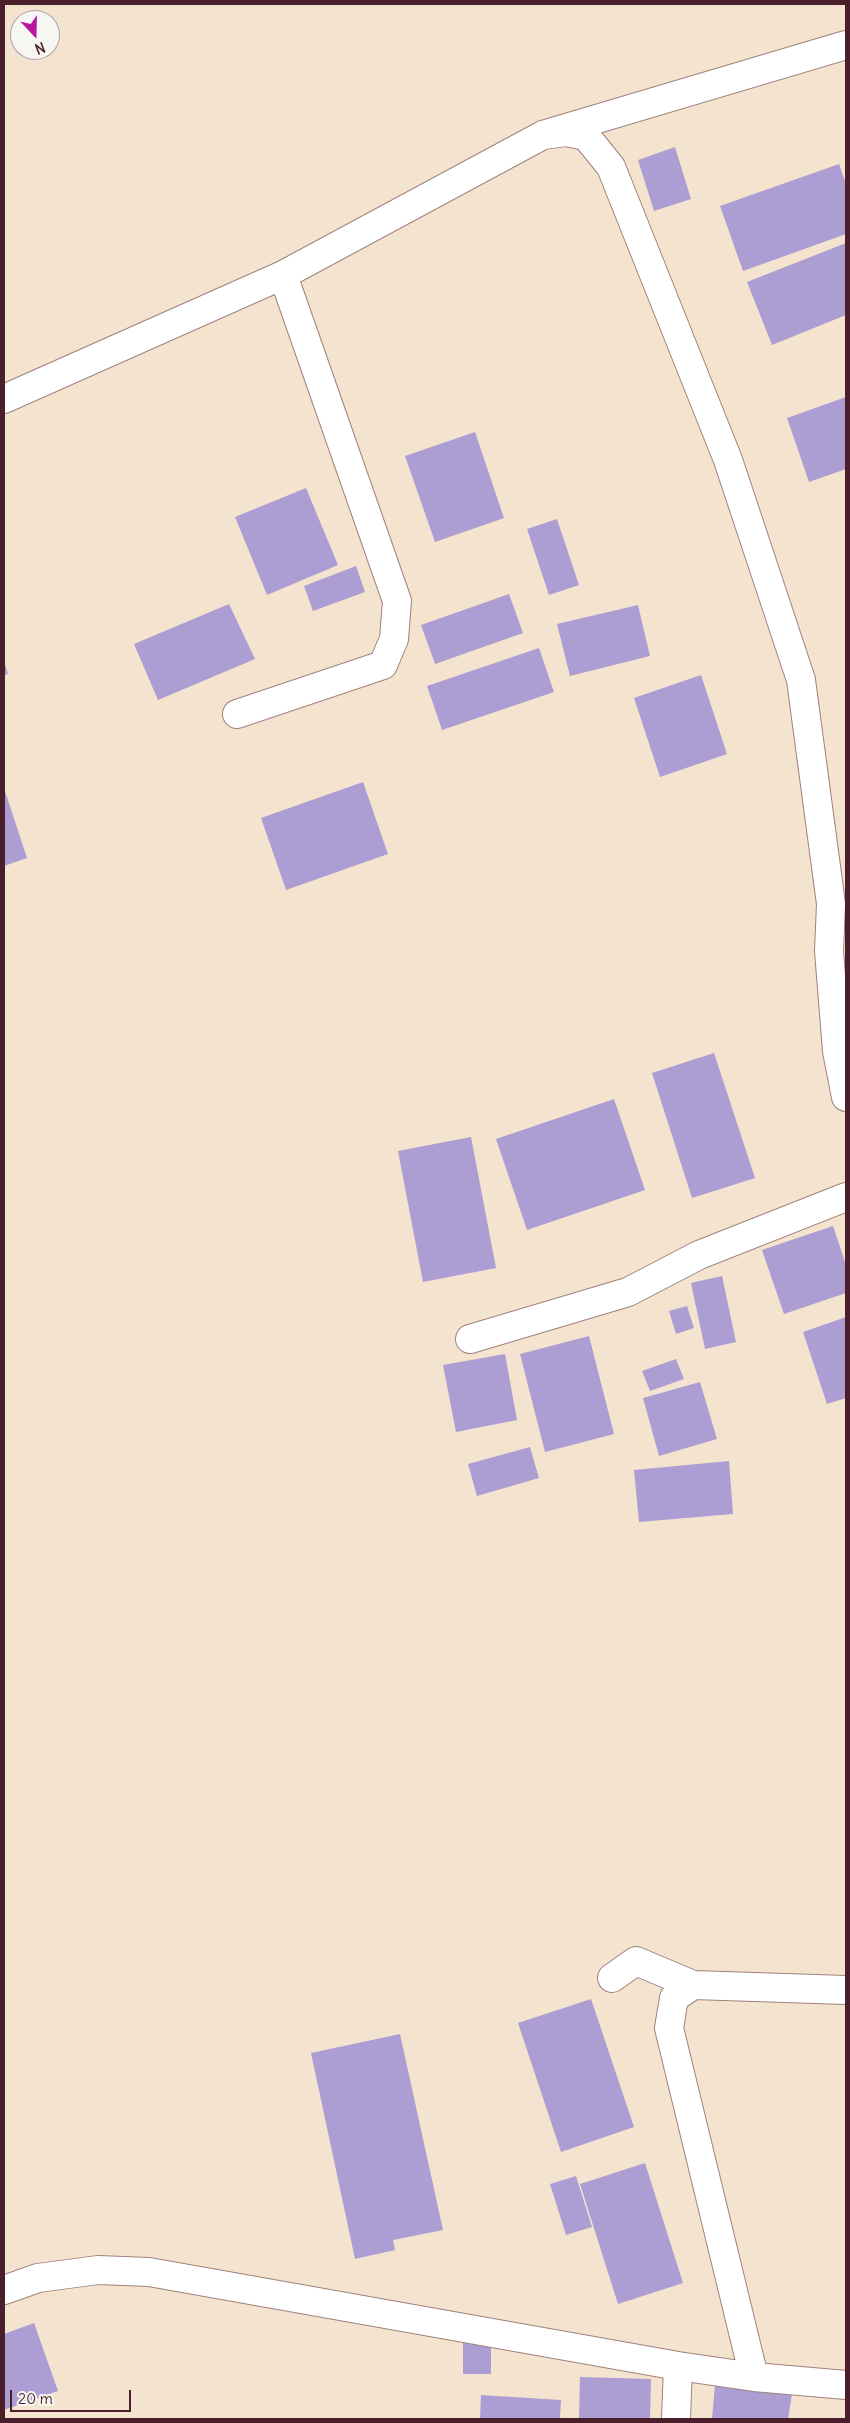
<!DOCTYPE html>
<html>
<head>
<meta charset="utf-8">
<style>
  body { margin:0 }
  #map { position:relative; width:850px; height:2423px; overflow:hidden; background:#f4e4cf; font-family:Delius,sans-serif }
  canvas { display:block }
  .frame { position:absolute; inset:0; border:5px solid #4a1f2b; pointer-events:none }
  .north { position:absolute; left:10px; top:10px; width:50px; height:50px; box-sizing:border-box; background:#f6f6f2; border:1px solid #b1a0a2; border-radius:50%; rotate:159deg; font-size:14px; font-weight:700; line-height:20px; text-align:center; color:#4a1f2b }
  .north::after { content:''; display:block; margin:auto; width:18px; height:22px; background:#b5179e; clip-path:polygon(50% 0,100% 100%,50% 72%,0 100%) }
  .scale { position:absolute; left:10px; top:2390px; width:121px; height:22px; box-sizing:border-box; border:2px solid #4a1f2b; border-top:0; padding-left:6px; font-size:15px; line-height:18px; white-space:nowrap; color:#4a1f2b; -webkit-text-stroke:4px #f6f6f2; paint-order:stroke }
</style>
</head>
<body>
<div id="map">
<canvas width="850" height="2423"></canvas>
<div class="frame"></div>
<div class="north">N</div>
<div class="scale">20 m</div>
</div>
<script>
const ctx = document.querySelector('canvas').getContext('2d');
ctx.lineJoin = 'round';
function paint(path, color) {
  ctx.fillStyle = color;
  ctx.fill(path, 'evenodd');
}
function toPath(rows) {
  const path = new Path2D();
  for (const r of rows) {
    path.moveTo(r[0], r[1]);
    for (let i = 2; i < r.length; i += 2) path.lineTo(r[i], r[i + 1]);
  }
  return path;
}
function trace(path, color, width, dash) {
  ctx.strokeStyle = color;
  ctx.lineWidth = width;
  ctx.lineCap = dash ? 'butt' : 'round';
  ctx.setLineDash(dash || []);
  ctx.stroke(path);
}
paint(toPath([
  [675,147,691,199,654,211,638,160],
  [839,164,846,184,846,234,743,271,720,206],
  [846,243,846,315,772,345,747,282],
  [846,397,846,469,809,482,787,418],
  [475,432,504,518,435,542,405,456],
  [306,488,338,565,267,595,235,517],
  [557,519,579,585,549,595,527,529],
  [356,566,365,592,313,611,304,586],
  [509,594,523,633,435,664,421,625],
  [229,604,255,659,158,700,134,644],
  [638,605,650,656,570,676,557,624],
  [539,648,554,692,442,730,427,686],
  [4,661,8,674,4,675],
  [701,675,727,754,660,777,634,698],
  [363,782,388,854,286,890,261,818],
  [4,788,27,858,4,866],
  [714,1053,755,1178,692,1198,652,1073],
  [614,1099,645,1190,527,1230,496,1139],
  [471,1137,496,1268,423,1282,398,1151],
  [833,1226,846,1265,846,1293,784,1314,762,1250],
  [722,1276,736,1342,705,1349,691,1283],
  [687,1306,694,1328,676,1334,669,1311],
  [846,1317,846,1398,827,1404,803,1332],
  [589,1336,614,1434,545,1452,520,1354],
  [505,1354,517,1420,456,1432,443,1365],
  [676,1359,684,1379,650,1391,642,1371],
  [700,1382,717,1439,659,1456,643,1398],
  [530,1447,539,1478,477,1496,468,1464],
  [729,1461,733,1514,639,1522,634,1470],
  [591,1999,634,2127,561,2152,518,2023],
  [400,2034,443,2230,393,2240,395,2250,355,2259,311,2053],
  [645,2163,683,2283,618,2304,580,2184],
  [576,2176,592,2227,566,2235,550,2184],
  [34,2323,58,2391,4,2410,4,2334],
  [463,2340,491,2340,491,2374,463,2374],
  [580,2377,651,2379,650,2419,579,2419],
  [715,2385,792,2394,788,2419,712,2419],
  [481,2395,561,2400,560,2419,480,2419]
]), '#ac9dd2');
const minor = toPath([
  [543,135,566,132,586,136,611,167,728,460,801,680,831,904,829,951,837,1051,846,1097],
  [4,399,283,275,543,135,846,45],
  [237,714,383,665,394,639,397,601,283,275],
  [470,1339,628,1292,699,1255,846,1197],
  [612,1978,636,1961,693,1985],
  [4,2290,38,2278,98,2270,149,2272,678,2366,754,2377,846,2385],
  [754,2377,669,2028,674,1998,693,1985,846,1990],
  [676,2419,678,2366]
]);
trace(minor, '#9f827d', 30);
trace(minor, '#fff', 28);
</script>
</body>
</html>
